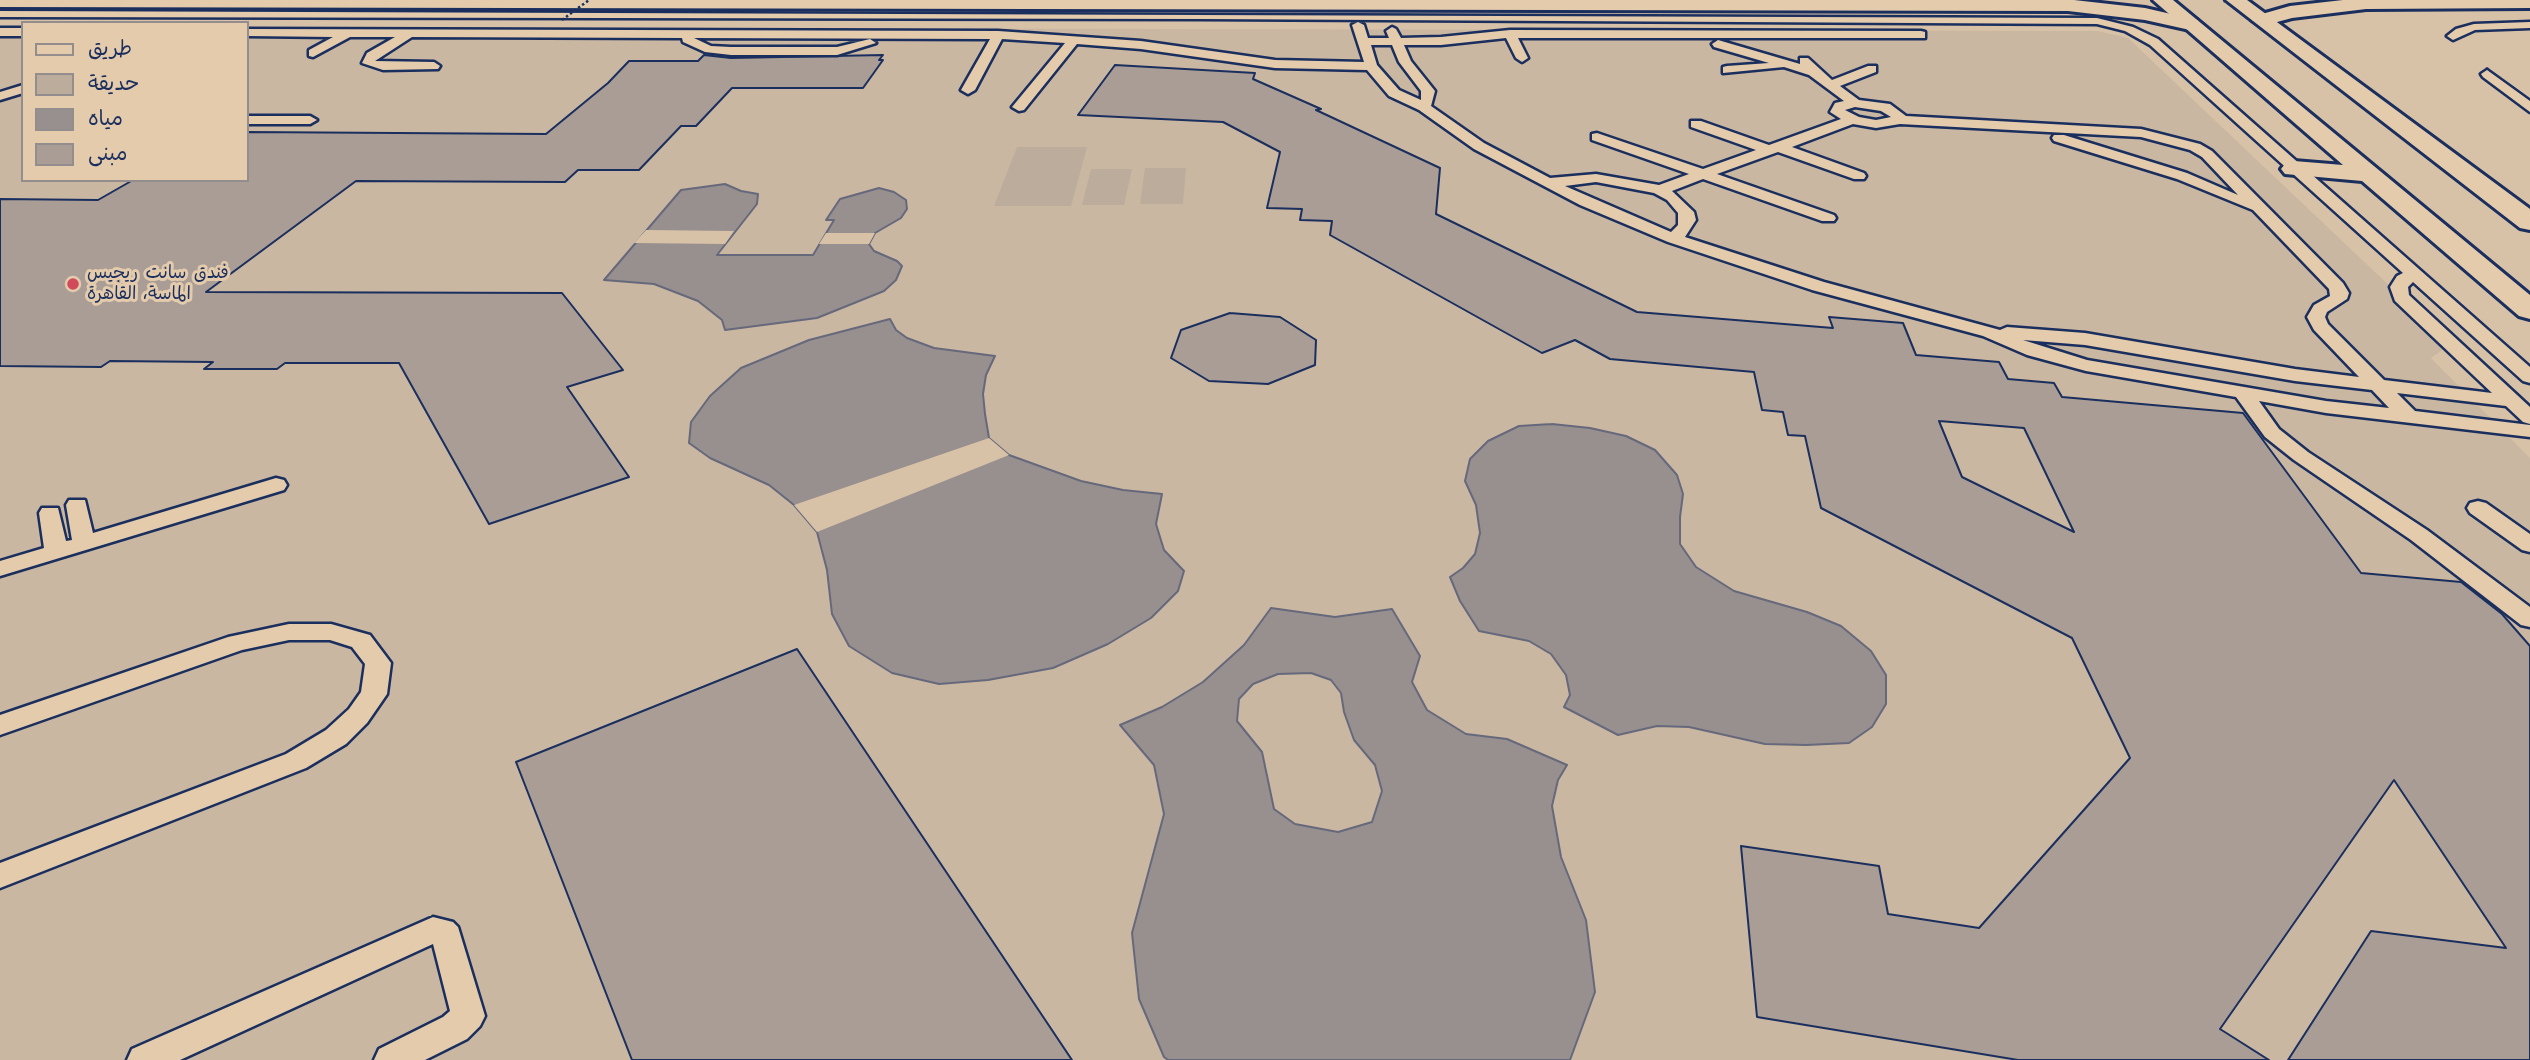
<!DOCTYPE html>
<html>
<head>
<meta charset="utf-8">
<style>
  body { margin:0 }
  #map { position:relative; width:2530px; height:1060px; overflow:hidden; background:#d8c2a7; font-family:"Architects Daughter","Playpen Sans Arabic",sans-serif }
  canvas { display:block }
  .legend { position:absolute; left:21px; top:21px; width:228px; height:161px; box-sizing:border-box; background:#e4cbac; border:2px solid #948d8d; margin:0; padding:9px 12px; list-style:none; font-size:21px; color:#1b2f5e }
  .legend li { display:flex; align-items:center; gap:14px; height:35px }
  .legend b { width:35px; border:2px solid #948d8d }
</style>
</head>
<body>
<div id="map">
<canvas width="2530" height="1060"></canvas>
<ul class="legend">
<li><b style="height:9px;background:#e4cbac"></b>طريق</li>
<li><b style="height:19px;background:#bcac9c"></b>حديقة</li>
<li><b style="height:19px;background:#988f8f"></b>مياه</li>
<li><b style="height:19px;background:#a99d95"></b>مبنى</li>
</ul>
</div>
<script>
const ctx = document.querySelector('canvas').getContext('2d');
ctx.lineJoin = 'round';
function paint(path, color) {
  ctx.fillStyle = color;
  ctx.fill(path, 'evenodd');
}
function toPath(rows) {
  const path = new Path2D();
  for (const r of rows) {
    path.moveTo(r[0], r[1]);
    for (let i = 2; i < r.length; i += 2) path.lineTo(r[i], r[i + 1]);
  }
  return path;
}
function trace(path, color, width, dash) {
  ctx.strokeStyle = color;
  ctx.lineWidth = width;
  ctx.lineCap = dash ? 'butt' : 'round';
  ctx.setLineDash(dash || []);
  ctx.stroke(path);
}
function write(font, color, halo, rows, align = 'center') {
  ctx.font = font + ' "Architects Daughter","Playpen Sans Arabic",sans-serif';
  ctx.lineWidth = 6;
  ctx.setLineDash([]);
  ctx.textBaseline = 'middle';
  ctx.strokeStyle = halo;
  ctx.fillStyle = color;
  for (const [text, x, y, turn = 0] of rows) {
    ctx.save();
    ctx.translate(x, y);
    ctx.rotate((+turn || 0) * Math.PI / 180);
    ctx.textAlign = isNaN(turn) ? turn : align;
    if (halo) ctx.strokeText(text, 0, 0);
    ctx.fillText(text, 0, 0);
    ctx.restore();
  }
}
paint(toPath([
  [0,27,23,27,23,180,247,180,247,27,2098,31,2128,38,2451,344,2431,358,2530,458,2530,1060,0,1060]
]), '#cab7a2');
paint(toPath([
  [1017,147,1087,147,1071,206,994,206],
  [1145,168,1186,168,1183,204,1140,204],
  [1091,169,1132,169,1124,205,1082,205]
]), '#bcac9c');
const water = toPath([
  [725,184,741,191,758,194,757,204,717,255,813,255,834,220,826,220,840,199,879,188,894,192,906,200,907,209,901,218,875,233,869,244,874,251,897,261,902,266,896,280,884,291,817,318,725,330,722,320,698,301,654,284,604,280,681,190,725,184],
  [890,319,896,330,907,338,934,348,995,356,986,375,983,394,985,414,989,438,1009,455,1081,481,1123,490,1162,494,1156,524,1164,550,1184,571,1178,591,1151,618,1108,644,1053,668,988,680,939,684,892,673,849,646,832,614,827,570,817,532,794,505,769,485,710,458,689,443,691,422,710,396,741,368,809,340,890,319],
  [1552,424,1590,428,1626,436,1655,450,1677,475,1683,494,1680,517,1680,544,1696,567,1734,591,1807,612,1841,626,1871,651,1886,675,1886,704,1872,727,1849,743,1806,745,1765,744,1689,727,1657,726,1618,735,1564,707,1570,695,1566,675,1551,654,1529,641,1479,631,1460,601,1450,577,1463,568,1475,554,1480,533,1476,505,1465,481,1470,459,1488,441,1519,426,1552,424],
  [1271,608,1335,617,1392,609,1420,656,1412,682,1427,710,1466,734,1507,739,1567,765,1558,780,1552,806,1561,857,1586,920,1595,992,1570,1060,1168,1060,1164,1057,1139,999,1132,933,1164,814,1154,765,1120,725,1162,707,1203,682,1244,645,1271,608],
  [1311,673,1331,680,1341,693,1344,712,1354,740,1375,765,1382,791,1372,822,1338,832,1295,824,1274,809,1262,752,1237,721,1239,699,1253,684,1278,674,1311,673]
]);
paint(water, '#988f8f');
trace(water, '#66697b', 2);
paint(toPath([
  [646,230,734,231,725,244,634,243],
  [826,233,875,233,869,244,819,244],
  [989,438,1009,455,817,532,794,505]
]), '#d8c2a7');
const building = toPath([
  [704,55,731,58,883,55,879,60,883,60,863,88,732,88,696,126,681,126,639,170,578,170,565,182,356,181,206,292,562,293,623,370,567,387,629,477,489,524,399,363,285,363,277,369,204,369,213,362,110,361,101,367,0,366,0,199,98,200,133,180,247,180,247,132,546,134,608,83,629,61,698,61,704,55],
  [1115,65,1255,73,1253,79,1321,109,1316,110,1440,168,1436,214,1637,312,1833,328,1829,317,1903,323,1916,355,1999,362,2008,379,2054,383,2062,397,2243,413,2361,573,2461,582,2502,614,2530,646,2530,1060,2288,1060,2371,931,2506,948,2394,780,2220,1029,2269,1060,2018,1060,1757,1017,1741,846,1879,866,1888,914,1979,928,2130,758,2072,638,1821,508,1805,436,1788,435,1783,412,1762,410,1754,372,1610,359,1575,340,1542,353,1330,235,1332,221,1300,220,1302,209,1267,208,1280,152,1223,122,1078,115,1115,65],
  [1939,421,2024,428,2074,532,1962,477,1939,421],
  [1230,313,1280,317,1316,340,1315,365,1268,384,1209,381,1171,358,1181,330,1230,313],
  [797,649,1072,1060,632,1060,516,762,797,649]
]);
paint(building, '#a99d95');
trace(building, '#1b2f5e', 2);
const service = toPath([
  [0,11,2097,18,2133,27,2158,39,2530,367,2530,383,2523,381,2413,282,2408,287,2409,295,2530,407,2530,424,2523,422,2506,406,2397,393,2415,411,2530,425,2530,437,2326,413,2259,401,2279,429,2308,452,2427,530,2530,607,2530,627,2521,625,2411,540,2294,460,2265,437,2236,397,2086,371,2027,355,1983,336,1812,290,1668,242,1580,205,1474,149,1419,110,1389,96,1367,70,1275,68,1141,49,1077,44,1024,110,1019,111,1012,107,1065,43,1002,39,975,90,968,94,961,90,990,39,694,38,711,46,731,47,837,47,870,39,876,43,837,55,731,55,705,52,683,42,682,38,412,37,375,61,434,62,440,66,438,69,383,70,362,63,367,53,395,37,350,37,313,57,309,56,309,50,333,37,247,36,247,29,998,31,1141,41,1275,60,1364,62,1352,25,1358,22,1364,25,1368,38,1389,38,1386,31,1392,27,1396,29,1401,38,1441,37,1510,30,1921,31,1925,32,1925,38,1518,38,1528,58,1522,62,1516,58,1506,38,1441,45,1404,45,1411,61,1435,91,1431,106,1484,143,1550,178,1596,174,1659,185,1689,174,1592,140,1592,134,1597,133,1703,169,1756,150,1691,127,1691,121,1701,121,1769,145,1841,119,1830,112,1835,103,1844,101,1809,75,1784,67,1723,73,1723,67,1727,66,1769,63,1714,47,1712,44,1718,40,1800,64,1800,58,1808,58,1832,80,1868,66,1876,66,1876,72,1840,86,1859,100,1890,104,1906,116,2141,129,2200,144,2212,151,2343,283,2349,293,2347,299,2327,312,2325,317,2328,324,2384,380,2492,393,2395,301,2390,287,2397,276,2403,273,2150,45,2125,31,2097,24,1202,19,0,17,0,11],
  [1371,45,1392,45,1399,62,1421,91,1421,100,1399,90,1377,65,1371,45],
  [1855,107,1881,111,1891,117,1876,120,1859,117,1845,110,1855,107],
  [1853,124,1876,128,1900,124,2141,137,2190,150,2202,157,2238,195,2187,173,2064,135,2054,135,2052,138,2054,141,2177,179,2253,210,2329,289,2330,296,2314,305,2307,317,2314,330,2359,377,2295,369,2085,333,2007,327,2000,330,1824,282,1685,237,1696,220,1694,212,1672,191,1703,179,1822,221,1834,221,1836,218,1834,215,1717,174,1778,152,1854,179,1864,179,1866,176,1864,173,1792,147,1853,124],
  [1596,182,1654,193,1667,200,1678,213,1678,225,1671,232,1565,186,1596,182],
  [2023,340,2085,345,2295,381,2372,390,2389,408,2326,401,2087,360,2023,340],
  [2530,22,2530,28,2475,30,2453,40,2447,36,2456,29,2474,24,2530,22],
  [0,28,23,28,23,36,0,36,0,28],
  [2487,70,2530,101,2530,112,2483,77,2481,74,2487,70],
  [23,85,23,93,0,100,0,92,23,85],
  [247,116,310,116,317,120,310,124,247,124,247,116],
  [276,478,284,480,287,485,284,490,0,576,0,561,44,548,39,513,42,508,58,508,66,541,72,540,66,505,69,500,85,500,93,533,276,478],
  [2478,501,2486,503,2530,534,2530,552,2522,550,2470,513,2467,508,2470,503,2478,501],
  [289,624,331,624,370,635,391,663,387,694,367,723,346,744,306,768,0,888,0,863,286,754,326,730,349,709,361,692,365,664,352,647,330,640,289,640,242,650,0,735,0,715,228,637,289,624],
  [433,917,453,922,458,927,485,1016,480,1026,467,1039,425,1060,374,1060,379,1049,443,1017,450,1011,433,944,180,1060,127,1060,132,1049,433,917]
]);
const tertiary = toPath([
  [0,0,2074,0,2145,8,2197,20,2200,24,2190,30,2145,20,2068,11,0,7,0,0],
  [2343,0,2530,0,2530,8,2366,9,2292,18,2262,26,2252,20,2255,16,2290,6,2343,0]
]);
const primary = toPath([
  [2153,0,2173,0,2530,295,2530,319,2519,316,2362,181,2285,174,2281,169,2285,164,2294,161,2343,165,2153,0],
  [2226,0,2247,0,2530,209,2530,230,2520,228,2226,0]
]);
trace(service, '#1b2f5e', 5);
trace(tertiary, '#1b2f5e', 6);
trace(primary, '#1b2f5e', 6);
paint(service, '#e4cbac');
paint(tertiary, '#e4cbac');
paint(primary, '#e4cbac');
trace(toPath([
  [562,20,589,0]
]), '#1b2f5e', 2.5, [2.5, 2.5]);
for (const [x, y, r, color] of [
  [73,284,7,"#d1495b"]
]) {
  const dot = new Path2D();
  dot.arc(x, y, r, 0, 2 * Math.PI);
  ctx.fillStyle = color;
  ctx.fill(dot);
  trace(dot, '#e4cbac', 2.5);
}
write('18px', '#1b2f5e', '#e4cbac', [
  ["فندق سانت ريجيس",87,274],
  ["الماسة، القاهرة",87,295]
], 'left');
</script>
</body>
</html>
